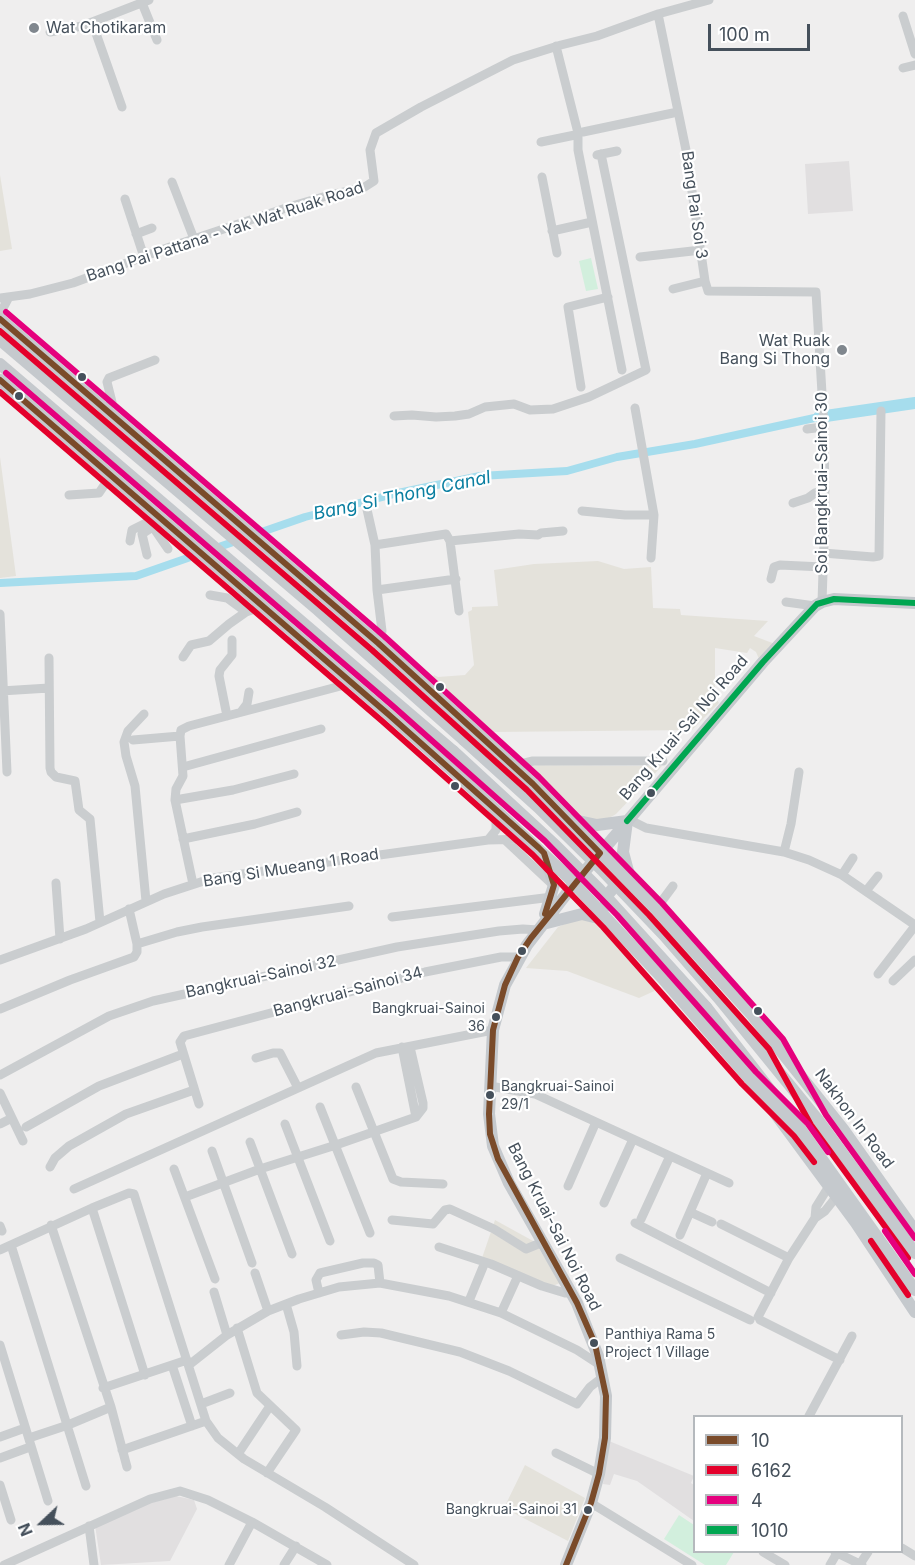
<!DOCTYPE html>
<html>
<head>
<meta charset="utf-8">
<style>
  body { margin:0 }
  #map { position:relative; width:915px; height:1565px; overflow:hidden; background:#efeeee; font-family:Inter,sans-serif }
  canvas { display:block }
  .legend { position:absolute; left:693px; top:1415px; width:210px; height:138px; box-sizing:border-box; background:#fff; border:2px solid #b5b9bd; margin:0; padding:8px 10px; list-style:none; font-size:18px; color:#45505b }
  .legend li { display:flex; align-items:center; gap:12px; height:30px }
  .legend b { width:30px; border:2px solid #b5b9bd }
  .north { position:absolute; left:12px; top:1493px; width:60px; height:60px; -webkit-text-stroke:4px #fff; paint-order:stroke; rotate:248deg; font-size:16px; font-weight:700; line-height:24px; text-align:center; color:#45505b }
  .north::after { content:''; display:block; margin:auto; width:21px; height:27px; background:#45505b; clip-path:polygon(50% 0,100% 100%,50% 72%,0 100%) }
  .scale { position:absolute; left:708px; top:24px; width:102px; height:27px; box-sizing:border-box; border:3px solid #45505b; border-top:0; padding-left:8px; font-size:18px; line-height:21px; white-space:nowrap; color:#45505b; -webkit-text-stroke:4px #fff; paint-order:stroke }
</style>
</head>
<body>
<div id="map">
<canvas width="915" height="1565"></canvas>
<ul class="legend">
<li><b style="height:8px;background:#7a4b2a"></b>10</li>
<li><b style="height:8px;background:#e4002b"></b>6162</li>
<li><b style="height:8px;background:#e5007d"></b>4</li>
<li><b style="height:8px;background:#00a651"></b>1010</li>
</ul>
<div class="north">N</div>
<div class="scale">100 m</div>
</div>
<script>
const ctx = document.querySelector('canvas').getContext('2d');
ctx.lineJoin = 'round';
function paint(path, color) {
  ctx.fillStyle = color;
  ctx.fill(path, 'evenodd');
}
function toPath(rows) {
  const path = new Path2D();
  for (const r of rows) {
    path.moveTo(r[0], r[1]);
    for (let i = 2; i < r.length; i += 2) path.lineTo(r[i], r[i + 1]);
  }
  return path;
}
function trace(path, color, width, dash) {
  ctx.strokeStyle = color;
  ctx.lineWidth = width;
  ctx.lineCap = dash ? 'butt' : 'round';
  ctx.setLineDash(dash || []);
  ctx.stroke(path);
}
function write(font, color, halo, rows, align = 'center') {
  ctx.font = font + ' Inter,sans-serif';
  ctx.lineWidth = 4.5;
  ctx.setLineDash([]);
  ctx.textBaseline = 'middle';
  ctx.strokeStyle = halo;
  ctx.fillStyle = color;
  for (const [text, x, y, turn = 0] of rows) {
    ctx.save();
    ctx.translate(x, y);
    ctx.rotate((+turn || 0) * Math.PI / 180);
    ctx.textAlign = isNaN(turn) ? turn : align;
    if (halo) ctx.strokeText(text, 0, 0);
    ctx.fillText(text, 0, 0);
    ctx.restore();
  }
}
paint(toPath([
  [0,175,12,249,0,251],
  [0,457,16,576,0,578],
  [598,561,624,569,651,567,653,608,680,609,681,615,768,621,754,636,775,644,759,659,756,652,750,648,747,653,715,648,715,697,719,703,692,730,492,732,432,679,434,675,438,677,465,675,474,665,468,612,472,610,472,607,498,606,494,570,534,564],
  [522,765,662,766,616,814,606,820,595,822,575,814],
  [579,918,606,928,661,988,639,998,567,971,526,968,558,927],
  [495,1220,535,1242,560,1283,550,1287,482,1258],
  [525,1465,585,1498,568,1541,504,1508]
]), '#e4e2db');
paint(toPath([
  [849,161,853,211,808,214,805,164],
  [609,1441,694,1476,691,1483,694,1485,694,1521,637,1481,614,1474,610,1485,603,1484],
  [176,1496,194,1500,197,1509,170,1561,101,1565,95,1525,150,1503]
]), '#e1dfe0');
paint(toPath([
  [591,258,598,289,586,291,579,261],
  [679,1515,694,1525,694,1552,734,1552,726,1565,705,1565,664,1539]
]), '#d2efdd');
trace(toPath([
  [250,536,305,517,398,493,480,476,567,471,617,457,695,444,819,417],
  [213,549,239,540],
  [0,583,136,576,202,553]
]), '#a6dded', 8);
trace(toPath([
  [819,417,915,403]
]), '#a6dded', 12);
trace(toPath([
  [142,3,157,40],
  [658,14,686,150,705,281,708,291,816,292,824,427,825,513,822,602],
  [903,16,915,54],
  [92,22,122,107],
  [50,32,82,26,149,0],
  [556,46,577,129],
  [903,68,915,65],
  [583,132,673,113],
  [578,137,578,150,622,370],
  [541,142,575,135],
  [597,155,617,151],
  [542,177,557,253],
  [172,182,194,239],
  [125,199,144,257],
  [552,231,592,222],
  [136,234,152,228],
  [640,257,701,250],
  [673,289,705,281],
  [0,298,30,294,73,283,164,249,292,206,330,195,363,188,374,181,370,150,376,133,421,107,513,60,561,45,597,36,658,14,709,0],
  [0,314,9,297],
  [581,387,568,307,608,297],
  [635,408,654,515,651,558],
  [105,409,112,402,107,382,109,378,155,360],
  [394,416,412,415,436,417,455,416,469,414,485,407,514,404,530,410,553,409,589,397,646,370,601,154],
  [807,429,824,427],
  [69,495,99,493,111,475],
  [793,503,808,498,815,493,825,491],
  [366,505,375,545],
  [582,511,625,515,654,515],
  [153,527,168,549],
  [130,541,132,530,158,517],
  [450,541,519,534,538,535,541,533,563,531],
  [823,553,873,557,879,556,881,411],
  [147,555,142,534,163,520],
  [771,579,774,567,780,565,823,567],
  [377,590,456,579],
  [210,595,227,598,246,612],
  [786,602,815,606],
  [0,614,7,772],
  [378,643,382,631,377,590,375,545,446,534,450,541,459,611],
  [183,657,191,645,209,641,229,624,246,612,263,606],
  [49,658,50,768,51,772,56,777,75,781,79,810,90,819,100,922],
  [1,691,49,688],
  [241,712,247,704,249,692],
  [144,714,128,731,124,742,126,756,135,786,146,901],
  [227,716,219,676,220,670,232,655,232,640],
  [133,740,180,736],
  [512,766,533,761,663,761],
  [183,767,321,729],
  [175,800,233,790,294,774],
  [628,819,646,828,784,852,809,860,842,875,915,925],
  [183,839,255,824,297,812],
  [488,840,496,830,496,810],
  [505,840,552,884],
  [784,852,791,824,799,772],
  [842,875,853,858],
  [56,883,60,939],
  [193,884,175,800,176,789,183,776,180,736,181,730,189,726,352,683],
  [866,891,878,876],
  [656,909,673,886],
  [392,917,552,897],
  [137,944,177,932,202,927,349,906],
  [0,960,86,929,164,894,213,878,488,840,529,839],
  [878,974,915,926],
  [893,981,915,960],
  [0,1009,70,980,134,957,137,952,137,944,129,909],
  [402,1047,416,1117],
  [410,1047,423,1103,423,1108,416,1117],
  [256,1058,273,1053,280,1053,298,1088],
  [0,1075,109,1016,153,1001,397,947,499,931,523,929,538,930],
  [490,1086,535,1094,729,1183],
  [356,1087,393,1179,401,1182,443,1184],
  [0,1093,23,1141],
  [199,1104,180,1042,184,1036,425,972,501,957,518,957],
  [320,1107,370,1233],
  [0,1124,12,1118],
  [285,1124,330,1241],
  [26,1127,99,1086,183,1054],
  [250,1142,292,1254],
  [212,1151,252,1263],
  [50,1167,55,1158,69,1146,126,1114,194,1090],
  [174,1169,215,1279],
  [568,1186,596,1122],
  [74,1189,376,1053,493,1030],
  [185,1197,260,1169,336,1145,416,1117],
  [604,1203,633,1139],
  [92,1208,145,1375],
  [690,1212,712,1222],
  [815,1218,825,1211,837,1196],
  [641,1219,670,1156],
  [392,1220,433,1224,445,1210,450,1209,494,1229,526,1249,543,1242],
  [635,1223,771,1293],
  [721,1224,789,1258],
  [51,1225,111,1407,127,1467],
  [0,1226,2,1231],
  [680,1235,707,1173],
  [11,1245,86,1486],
  [439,1247,491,1264,542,1286,565,1293,572,1293],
  [0,1250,92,1208,129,1193,134,1194,206,1421,218,1438,244,1459,325,1507,414,1565],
  [620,1258,750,1320],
  [255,1273,268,1311],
  [214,1292,227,1335],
  [319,1293,316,1280,320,1273,363,1263,374,1263,378,1265,380,1283],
  [469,1301,483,1267],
  [286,1304,294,1332,297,1366],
  [501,1313,516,1280],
  [758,1317,789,1258,815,1218,816,1207,829,1186],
  [760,1320,840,1360],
  [237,1328,257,1393,296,1430,267,1473],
  [341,1335,364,1332,381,1333,460,1352,509,1371,577,1404,590,1387,603,1377],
  [0,1345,48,1501],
  [172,1365,192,1426],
  [189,1365,227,1335,268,1311,299,1299,339,1287,380,1283,449,1296,501,1313,577,1350,600,1365],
  [103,1388,187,1360],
  [201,1404,230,1393],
  [809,1416,852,1336],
  [0,1437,25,1428],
  [29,1438,68,1425,111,1407],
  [122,1450,206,1421],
  [556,1453,599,1474],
  [238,1454,270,1406],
  [0,1458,30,1447],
  [0,1485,11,1520],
  [591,1503,692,1565],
  [89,1526,94,1565],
  [902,1548,915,1556],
  [763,1552,785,1565],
  [835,1552,862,1565],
  [860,1564,868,1552],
  [4,1565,150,1499,180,1491,208,1500,252,1522,327,1565],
  [229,1565,252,1522],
  [284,1565,296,1546],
  [830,1565,837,1553]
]), '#cacdcf', 9);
trace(toPath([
  [0,319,378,643,533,784,656,909,752,1015,843,1129,915,1231],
  [0,340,318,610,464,740],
  [0,364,453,751],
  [0,380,388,714,462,779,567,876,664,980,749,1078,856,1223,915,1312],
  [569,819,597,825,627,821],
  [606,906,606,897,614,887,619,885,632,886,623,852,627,821],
  [545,914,554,885,546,859],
  [543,924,582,914,609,921],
  [717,996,818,1120,915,1253],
  [706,1007,801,1130,915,1290],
  [566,1565,591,1503,599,1474,605,1438,606,1396,598,1356,577,1303,509,1183,493,1146,489,1114,493,1030,505,985,527,945,574,884,763,662,815,606,822,602,834,599,915,603]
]), '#c5c9cd', 12);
trace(toPath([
  [464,740,538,807,603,871,664,935,717,996],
  [453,751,556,846,599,889,706,1007]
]), '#c5c9cd', 12);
trace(toPath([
  [0,319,378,643,533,784,600,853,531,938,518,957,505,985,493,1030,489,1114,490,1134,498,1159,577,1303,595,1344,606,1396,605,1438,599,1474,591,1503,566,1565],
  [0,380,388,714,539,848,544,853,554,885,545,914]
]), '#7a4b2a', 6);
trace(toPath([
  [0,331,372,650,527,790,649,915,769,1049,811,1125,908,1258],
  [0,392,382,721,533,855,603,927,742,1084,794,1136,814,1162],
  [871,1241,908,1295]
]), '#e4002b', 6);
trace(toPath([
  [6,312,384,636,539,777,662,903,783,1039,826,1115,915,1238],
  [6,373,394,707,545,841,617,915,756,1072,808,1124,828,1152],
  [885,1231,915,1274]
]), '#e5007d', 6);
trace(toPath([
  [627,821,763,662,817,604,834,599,915,603]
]), '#00a651', 6);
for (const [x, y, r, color] of [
  [34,28,6,"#80878e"],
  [842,350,6,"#80878e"],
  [82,377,5,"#45505b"],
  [19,396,5,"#45505b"],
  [440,687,5,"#45505b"],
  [455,786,5,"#45505b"],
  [651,793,5,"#45505b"],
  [522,951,5,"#45505b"],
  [758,1011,5,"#45505b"],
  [496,1017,5,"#45505b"],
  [490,1095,5,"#45505b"],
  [594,1343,5,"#45505b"],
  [588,1510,5,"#45505b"]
]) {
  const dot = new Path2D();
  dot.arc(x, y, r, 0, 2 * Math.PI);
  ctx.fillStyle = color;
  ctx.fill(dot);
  trace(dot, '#fff', 2);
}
write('14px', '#45505b', '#fff', [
  ["Bangkruai-Sainoi",485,1009],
  ["36",485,1027],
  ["Bangkruai-Sainoi",501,1087,"left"],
  ["29/1",501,1105,"left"],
  ["Panthiya Rama 5",605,1335,"left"],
  ["Project 1 Village",605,1353,"left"],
  ["Bangkruai-Sainoi 31",577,1510]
], 'right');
write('16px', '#45505b', '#fff', [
  ["Wat Chotikaram",46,28],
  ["Wat Ruak",830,341,"right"],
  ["Bang Si Thong",830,359,"right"]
], 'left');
write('16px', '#45505b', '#fff', [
  ["Bang Pai Soi 3",694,205,82],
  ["Bang Pai Pattana - Yak Wat Ruak Road",225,232,-18],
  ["Soi Bangkruai-Sainoi 30",822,483,-90],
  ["Bang Kruai-Sai Noi Road",684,728,-49],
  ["Bang Si Mueang 1 Road",291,868,-9],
  ["Bangkruai-Sainoi 32",261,977,-12],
  ["Bangkruai-Sainoi 34",348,992,-15],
  ["Nakhon In Road",854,1119,53],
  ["Bang Kruai-Sai Noi Road",554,1227,63]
]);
write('italic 18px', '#0a7fa1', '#fff', [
  ["Bang Si Thong Canal",402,496,-12]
]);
</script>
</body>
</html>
